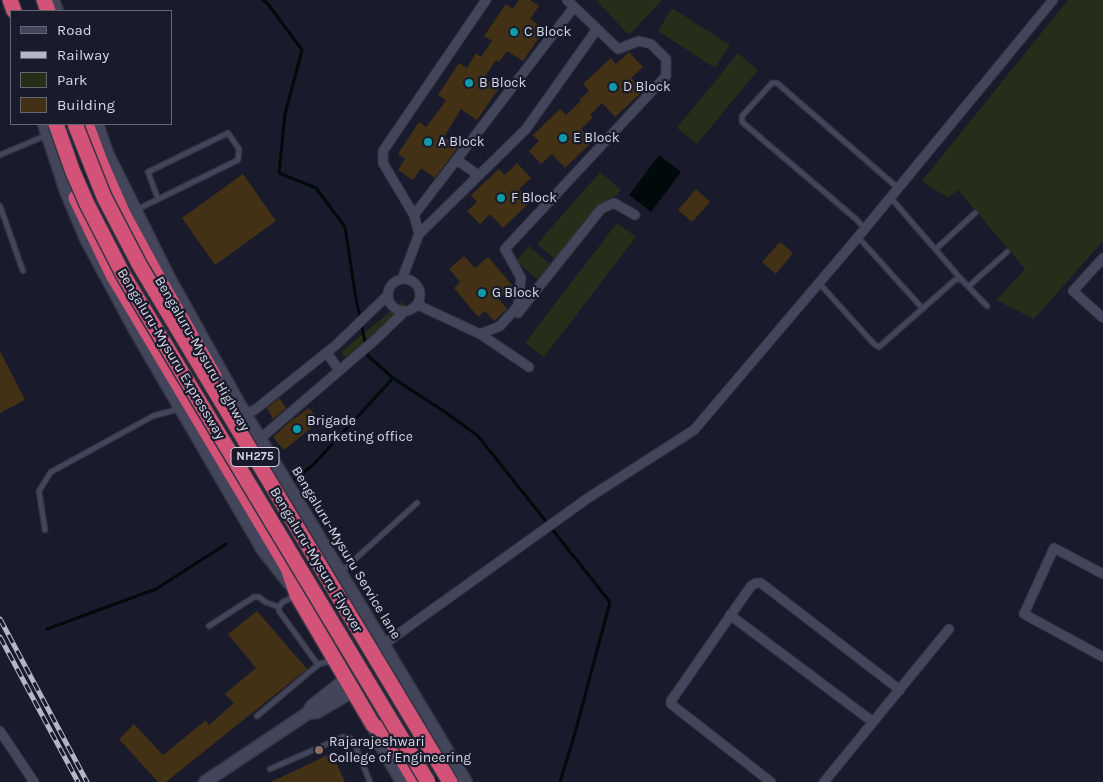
<!DOCTYPE html>
<html>
<head>
<meta charset="utf-8">
<style>
  body { margin:0 }
  #map { position:relative; width:1103px; height:782px; overflow:hidden; background:#191b2c; font-family:Karla,sans-serif }
  canvas { display:block }
  .legend { position:absolute; left:10px; top:10px; width:162px; height:115px; box-sizing:border-box; background:#191b2c; border:1px solid #656776; margin:0; padding:6px 9px; list-style:none; font-size:15px; color:#d6d8e4 }
  .legend li { display:flex; align-items:center; gap:10px; height:25px }
  .legend b { width:25px; border:1px solid #656776 }
</style>
</head>
<body>
<div id="map">
<canvas width="1103" height="782"></canvas>
<ul class="legend">
<li><b style="height:6px;background:#43465a"></b>Road</li>
<li><b style="height:6px;background:#b4b6c3"></b>Railway</li>
<li><b style="height:14px;background:#252e19"></b>Park</li>
<li><b style="height:14px;background:#423114"></b>Building</li>
</ul>
</div>
<script>
const ctx = document.querySelector('canvas').getContext('2d');
ctx.lineJoin = 'round';
function paint(path, color) {
  ctx.fillStyle = color;
  ctx.fill(path, 'evenodd');
}
function toPath(rows) {
  const path = new Path2D();
  for (const r of rows) {
    if (r.length === 3) {
      path.moveTo(r[0] + r[2], r[1]);
      path.arc(r[0], r[1], r[2], 0, 2 * Math.PI);
      continue;
    }
    path.moveTo(r[0], r[1]);
    for (let i = 2; i < r.length; i += 2) path.lineTo(r[i], r[i + 1]);
  }
  return path;
}
function trace(path, color, width, dash) {
  ctx.strokeStyle = color;
  ctx.lineWidth = width;
  ctx.lineCap = dash ? 'butt' : 'round';
  ctx.setLineDash(dash || []);
  ctx.stroke(path);
}
function write(font, color, halo, rows, align = 'center') {
  ctx.font = font + ' Karla,sans-serif';
  ctx.lineWidth = 4.5;
  ctx.setLineDash([]);
  ctx.textBaseline = 'middle';
  ctx.strokeStyle = halo;
  ctx.fillStyle = color;
  for (const [text, x, y, turn = 0] of rows) {
    ctx.save();
    ctx.translate(x, y);
    ctx.rotate((+turn || 0) * Math.PI / 180);
    ctx.textAlign = isNaN(turn) ? turn : align;
    if (halo) ctx.strokeText(text, 0, 0);
    ctx.fillText(text, 0, 0);
    ctx.restore();
  }
}
paint(toPath([
  [596,0,662,0,629,35],
  [1068,0,1103,0,1103,241,1034,319,996,300,1025,269,958,190,948,198,922,181],
  [672,8,730,45,715,68,658,31],
  [738,53,758,70,697,144,677,128],
  [600,172,621,190,558,262,537,244],
  [617,223,636,237,544,357,525,343],
  [529,246,551,265,538,280,516,261],
  [402,302,407,307,346,358,341,352]
]), '#252e19');
paint(toPath([
  [659,155,681,172,651,212,629,195]
]), '#000a0b');
trace(toPath([
  [263,0,268,4,302,50,285,114,279,173,316,188,345,227,356,299,368,356,393,378,445,412,478,436,610,602,575,733,560,782],
  [291,482,313,465,393,378],
  [47,629,156,589,226,544]
]), '#000a0b', 3);
paint(toPath([
  [519,0,530,0,539,6,530,19,545,29,523,61,507,51,499,62,496,60,484,78,499,88,477,120,461,109,444,137,458,147,456,150,435,178,421,168,413,180,398,170,405,159,398,154,419,122,426,127,437,113,446,100,438,95,459,63,467,68,476,53,481,57,492,41,484,36,506,4,513,9],
  [629,52,643,67,631,78,643,91,615,117,602,103,590,115,593,117,581,129,593,141,565,168,552,154,541,164,529,151,539,141,533,135,560,109,566,115,581,101,579,100,589,91,583,84,611,58,616,64],
  [517,163,531,178,519,189,531,201,503,228,490,214,480,224,467,211,477,202,471,195,499,169,505,175],
  [243,174,276,221,215,265,182,218],
  [696,189,710,202,692,222,678,210],
  [780,242,793,253,776,274,762,262],
  [464,256,475,268,488,257,513,286,499,299,507,309,494,321,485,311,478,317,454,288,460,282,449,269],
  [0,351,25,400,0,413],
  [279,398,286,408,273,419,267,408],
  [309,408,320,421,284,450,273,437,294,418,294,419],
  [257,611,307,669,166,782,158,782,119,739,134,724,163,755,206,720,209,725,234,703,225,694,256,668,228,634],
  [332,753,345,782,271,782]
]), '#423114');
const lane = toPath([
  [0,155,47,135],
  [890,197,961,279],
  [0,206,23,271],
  [136,210,238,160,239,149,228,133,148,172,158,199],
  [865,229,856,219,742,122,742,116,772,83,777,83,898,188],
  [858,237,923,309],
  [936,249,975,213],
  [819,283,874,344,879,347,955,280,961,279,987,306],
  [969,286,1007,252],
  [45,530,39,491,51,472,153,416,179,409],
  [342,571,417,503],
  [295,596,283,602,279,607,279,611,316,662,319,664,331,661],
  [209,626,254,597,259,597,265,602,279,607],
  [257,716,319,664],
  [270,769,343,737,348,737,353,740,370,782]
]);
const street = toPath([
  [457,160,478,175],
  [414,215,574,7],
  [419,234,526,129,597,29],
  [1103,258,1073,291,1103,318],
  [404,295,16],
  [402,279,419,234,414,215,383,163,383,151,486,0],
  [418,305,480,334,529,367],
  [518,313,601,209,614,203,635,215],
  [480,334,500,326,518,306,521,278,505,249,666,76,666,59,651,44,639,41,618,49,567,0],
  [327,353,339,370],
  [246,414,256,409,336,345,388,295],
  [261,438,376,339,404,312],
  [1103,574,1054,548,1024,614,1103,657],
  [730,615,873,722],
  [383,645,588,498,694,430,853,243,1053,0],
  [0,731,34,782],
  [771,782,671,704,671,701,751,586,756,583,761,583,900,690],
  [824,782,949,629]
]);
const secondary = toPath([
  [53,0,57,11],
  [44,124,66,191,86,239,135,330,263,550,289,583,294,587],
  [97,124,107,153,169,278,238,402,466,782],
  [308,713,312,706,346,679],
  [373,725,380,744,402,782],
  [205,782,308,713,317,712,353,691]
]);
const highway = toPath([
  [10,0,14,11],
  [44,0,48,11],
  [86,124,101,164,123,214,160,282,214,376],
  [76,198,113,275,288,568,297,595,373,725,387,733,416,782]
]);
trace(lane, '#333442', 7);
trace(street, '#333442', 11);
trace(secondary, '#333442', 15);
trace(highway, '#333442', 18);
trace(lane, '#43465a', 4.5);
trace(street, '#43465a', 9);
trace(secondary, '#43465a', 12);
trace(highway, '#d35378', 15);
const rail = toPath([
  [0,619,87,782],
  [0,637,78,782]
]);
trace(rail, '#b4b6c3', 5);
trace(rail, '#191b2c', 3, [9]);
const highwayBridge = toPath([
  [56,124,73,172,87,204,124,276,428,782],
  [75,124,104,197,140,266,450,782]
]);
trace(highwayBridge, '#333442', 18, []);
trace(highwayBridge, '#d35378', 15);
for (const [x, y, r, color] of [
  [514,32,5,"#0f9aa8"],
  [469,83,5,"#0f9aa8"],
  [613,87,5,"#0f9aa8"],
  [563,138,5,"#0f9aa8"],
  [428,142,5,"#0f9aa8"],
  [501,198,5,"#0f9aa8"],
  [482,293,5,"#0f9aa8"],
  [297,429,5,"#0f9aa8"],
  [319,750,5,"#8d6e63"]
]) {
  const dot = new Path2D();
  dot.arc(x, y, r, 0, 2 * Math.PI);
  ctx.fillStyle = color;
  ctx.fill(dot);
  trace(dot, '#191b2c', 2);
}
for (const [x, y, w] of [
  [255,457,48]
]) {
  const box = new Path2D();
  box.roundRect(x - w / 2, y - 9.5, w, 19, 4);
  ctx.fillStyle = '#191b2c';
  ctx.fill(box);
  trace(box, '#d6d8e4', 1);
}
write('bold 12px', '#d6d8e4', null, [
  ["NH275",255,457]
]);
write('14px', '#d6d8e4', '#191b2c', [
  ["C Block",524,32],
  ["B Block",479,83],
  ["D Block",623,87],
  ["E Block",573,138],
  ["A Block",438,142],
  ["F Block",511,198],
  ["G Block",492,293],
  ["Brigade",307,421],
  ["marketing office",307,437],
  ["Rajarajeshwari",329,742],
  ["College of Engineering",329,758]
], 'left');
write('14px', '#d6d8e4', '#191b2c', [
  ["Bengaluru-Mysuru Expressway",171,354,59],
  ["Bengaluru-Mysuru Highway",202,354,60],
  ["Bengaluru-Mysuru Service lane",346,553,59],
  ["Bengaluru-Mysuru Flyover",316,560,59]
]);
</script>
</body>
</html>
